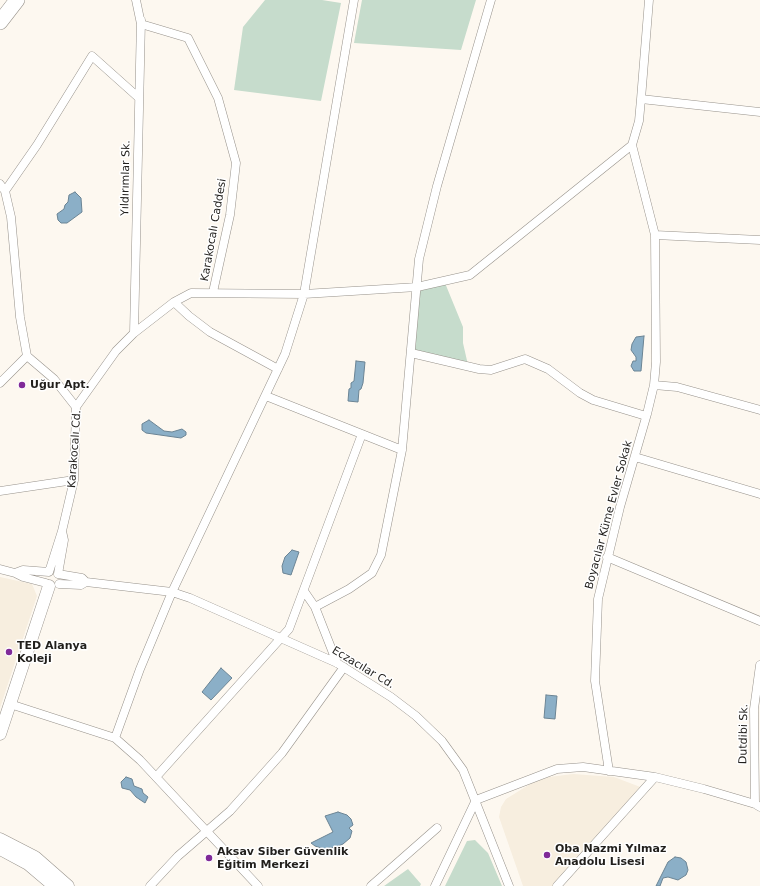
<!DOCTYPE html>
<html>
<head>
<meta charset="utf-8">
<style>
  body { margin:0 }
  canvas { display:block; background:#fdf8f0 }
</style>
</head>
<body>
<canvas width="760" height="886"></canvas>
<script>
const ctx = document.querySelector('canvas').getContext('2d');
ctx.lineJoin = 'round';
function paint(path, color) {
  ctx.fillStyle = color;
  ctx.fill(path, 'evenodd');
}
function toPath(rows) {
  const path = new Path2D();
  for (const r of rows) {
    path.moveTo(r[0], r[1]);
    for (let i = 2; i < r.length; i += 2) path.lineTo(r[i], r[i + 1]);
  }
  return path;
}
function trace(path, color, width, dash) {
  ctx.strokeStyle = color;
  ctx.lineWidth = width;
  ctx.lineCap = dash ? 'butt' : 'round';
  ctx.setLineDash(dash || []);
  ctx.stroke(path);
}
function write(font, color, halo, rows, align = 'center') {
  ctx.font = font + ' "DejaVu Sans",sans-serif';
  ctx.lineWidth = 3;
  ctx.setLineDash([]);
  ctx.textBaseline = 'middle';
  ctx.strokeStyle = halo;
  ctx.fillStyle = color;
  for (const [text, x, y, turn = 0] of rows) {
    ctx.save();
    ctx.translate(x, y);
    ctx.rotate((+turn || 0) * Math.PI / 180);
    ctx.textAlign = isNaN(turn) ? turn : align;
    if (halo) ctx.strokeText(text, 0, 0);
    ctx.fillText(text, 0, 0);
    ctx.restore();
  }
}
paint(toPath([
  [0,577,32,584,37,596,0,708],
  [573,774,614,777,643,788,554,886,523,886,499,817,501,807,506,799,535,781,549,777]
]), '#f7eedf');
paint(toPath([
  [265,0,322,0,341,3,321,101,234,90,243,27],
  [362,0,476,0,461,50,354,43],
  [445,283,463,327,463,343,468,365,413,351,419,289],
  [475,840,488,853,502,886,445,886,467,841],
  [408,869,421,884,420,886,384,886]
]), '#c6dccc');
const water = toPath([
  [75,192,81,198,82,212,67,223,61,223,58,220,57,214,64,209,65,205,68,202,69,195,75,192],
  [644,336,641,371,634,371,631,366,633,361,636,361,636,357,631,350,632,344,636,337,644,336],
  [356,361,365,362,363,383,361,389,359,390,358,402,348,401,349,389,351,388,351,383,354,381,356,361],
  [149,420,164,431,172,432,182,429,186,432,186,435,181,438,146,433,142,430,142,424,149,420],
  [292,550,299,552,291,575,283,573,282,566,285,557,292,550],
  [221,668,232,678,211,700,202,692,221,668],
  [546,695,557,696,555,719,544,718,546,695],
  [126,777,132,779,134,786,142,789,143,793,148,797,145,803,136,797,130,790,122,788,121,782,126,777],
  [338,812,347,815,351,819,353,825,349,828,352,831,350,838,343,844,336,847,324,849,315,846,311,843,333,832,325,816,338,812],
  [675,857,681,858,686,862,688,870,686,875,678,880,668,877,663,878,660,886,656,886,668,862,675,857]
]);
paint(water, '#8bafc7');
trace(water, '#6b8494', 1);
const street = toPath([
  [136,0,141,24,188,38,218,98,236,163,230,215,213,292],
  [641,99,760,112],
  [0,184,5,191,11,217,20,317,27,356,54,379,76,407],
  [5,191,37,145,92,56,139,98],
  [655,235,760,240],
  [174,302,189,316,210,332,278,369],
  [134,333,141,20],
  [411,353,479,369,491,370,525,359,548,369,580,393,593,400,646,416],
  [0,383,27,356],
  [654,385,677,387,760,410],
  [266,396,402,450],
  [635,457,760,494],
  [0,491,74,480],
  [62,531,74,480,76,407,116,351,134,333,174,302,191,293,304,294,417,287,470,275,632,145,639,121,641,99,649,0],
  [607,557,760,621],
  [0,569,15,573],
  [86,582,172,592,190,598,337,663,391,697,416,716,442,741,463,770,509,886],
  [46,583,23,577,15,573,23,570,49,572,62,531,64,540,58,574,82,578,86,582,81,585,59,584],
  [304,591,315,607,337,663],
  [315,607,349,589,372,573,381,555,402,450,419,259,437,186,491,0],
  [10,704,115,738,140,760,258,886],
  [115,738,140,669,172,592,285,354,304,294,354,0],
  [609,771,595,681,598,599,620,507,647,414,654,385,656,362,655,235,632,145],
  [156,777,289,629,362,434],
  [755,804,754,709,760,665],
  [150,886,178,856,230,811,282,753,344,667],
  [371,886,437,828],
  [435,886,476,800,557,769,583,767,655,777,704,789,755,804,760,807],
  [557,886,655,777]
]);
const secondary = toPath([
  [0,734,49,586],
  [0,839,35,857,68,886],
  [0,849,28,864,54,886]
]);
const highway = toPath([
  [0,22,17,0]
]);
trace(street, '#97928b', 9);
trace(secondary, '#97928b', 13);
trace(highway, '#97928b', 16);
trace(street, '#fff', 8);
trace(secondary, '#fff', 12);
trace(highway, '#fff', 15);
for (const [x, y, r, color] of [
  [22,385,4,"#802a99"],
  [9,652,4,"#802a99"],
  [547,855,4,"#802a99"],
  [209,858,4,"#802a99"]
]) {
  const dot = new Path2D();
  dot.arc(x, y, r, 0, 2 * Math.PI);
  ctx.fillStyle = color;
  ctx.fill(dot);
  trace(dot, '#fff', 1.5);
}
write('11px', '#211f1c', '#fff', [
  ["Yıldırımlar Sk.",126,178,-89],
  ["Karakocalı Caddesi",214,230,-80],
  ["Karakocalı Cd.",75,449,-86],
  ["Boyacılar Küme Evler Sokak",609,515,-75],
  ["Eczacılar Cd.",363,668,31],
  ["Dutdibi Sk.",744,734,-89]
]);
write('bold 11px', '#211f1c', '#fff', [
  ["Uğur Apt.",30,385],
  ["TED Alanya",17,646],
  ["Koleji",17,659],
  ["Oba Nazmi Yılmaz",555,849],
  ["Anadolu Lisesi",555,862],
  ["Aksav Siber Güvenlik",217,852],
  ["Eğitim Merkezi",217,865]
], 'left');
</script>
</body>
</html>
